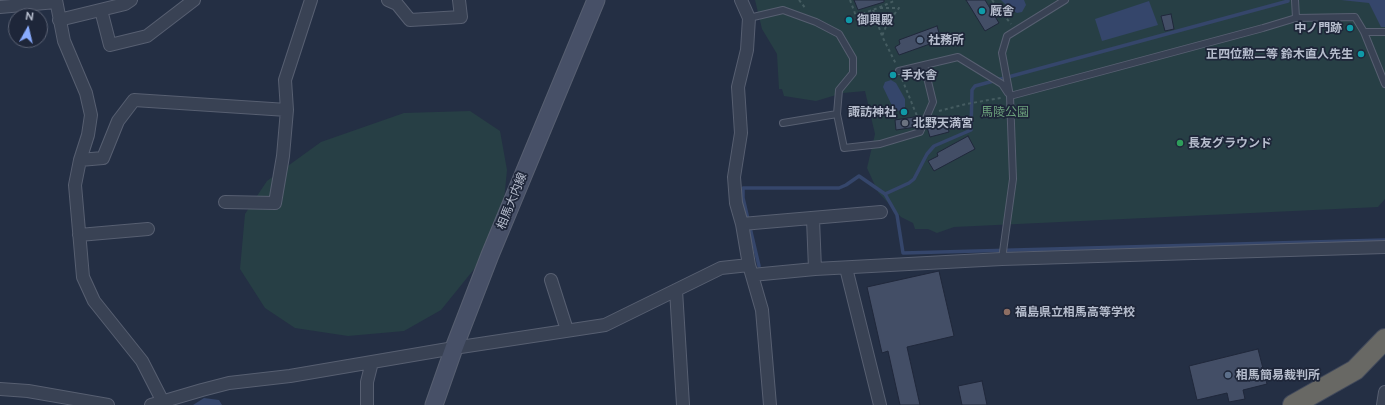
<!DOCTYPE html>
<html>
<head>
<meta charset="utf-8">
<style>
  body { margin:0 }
  #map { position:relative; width:1385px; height:405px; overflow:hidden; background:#242f44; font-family:Raleway,sans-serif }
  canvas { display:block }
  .north { position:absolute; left:8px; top:8px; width:40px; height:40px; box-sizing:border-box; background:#1e2639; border:1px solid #5b6274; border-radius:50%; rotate:8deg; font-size:11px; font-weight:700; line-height:16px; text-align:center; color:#b6bdcd }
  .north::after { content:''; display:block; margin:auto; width:14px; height:18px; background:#8aacff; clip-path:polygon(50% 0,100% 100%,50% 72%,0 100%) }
</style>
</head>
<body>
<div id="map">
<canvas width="1385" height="405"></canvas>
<div class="north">N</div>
</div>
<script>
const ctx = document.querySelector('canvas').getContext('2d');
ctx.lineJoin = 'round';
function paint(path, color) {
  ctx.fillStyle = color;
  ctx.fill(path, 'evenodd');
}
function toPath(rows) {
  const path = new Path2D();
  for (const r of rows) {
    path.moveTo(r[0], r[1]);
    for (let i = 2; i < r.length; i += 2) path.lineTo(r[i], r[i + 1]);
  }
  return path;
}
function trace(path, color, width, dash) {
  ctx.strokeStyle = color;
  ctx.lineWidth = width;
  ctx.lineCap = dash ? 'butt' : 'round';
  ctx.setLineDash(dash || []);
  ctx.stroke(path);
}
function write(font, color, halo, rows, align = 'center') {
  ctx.font = font + ' Raleway,"Noto Sans JP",sans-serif';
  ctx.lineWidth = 3.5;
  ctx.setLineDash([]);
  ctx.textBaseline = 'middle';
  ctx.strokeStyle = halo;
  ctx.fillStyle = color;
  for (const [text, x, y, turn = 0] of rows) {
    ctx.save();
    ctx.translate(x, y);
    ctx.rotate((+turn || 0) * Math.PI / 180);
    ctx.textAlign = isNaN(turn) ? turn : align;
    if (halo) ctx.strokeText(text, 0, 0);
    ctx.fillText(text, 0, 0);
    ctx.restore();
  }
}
paint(toPath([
  [755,0,1385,0,1385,199,1378,207,954,227,937,233,928,229,915,229,913,223,901,217,878,192,867,168,875,134,865,91,843,93,816,101,784,96,782,89,779,89,777,54,762,29],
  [470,111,500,131,507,170,503,211,475,268,441,310,404,331,348,336,295,328,265,308,240,269,245,214,267,181,321,142,404,113]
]), '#273f45');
paint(toPath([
  [1001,0,1024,0,1026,5,1022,12,1017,13,1009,8],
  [1341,0,1385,0,1385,27,1381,27,1369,3],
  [1149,1,1158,25,1102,41,1095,19],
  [891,80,896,83,905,99,905,107,901,111,894,110,883,87,885,82],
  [204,398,219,400,222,405,193,405]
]), '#35466b');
trace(toPath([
  [885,194,909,183,914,179,927,154,934,146,971,130,972,90,975,86,1288,1,1288,0],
  [759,266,743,198,743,188,839,188,846,185,859,176,885,194,897,215,903,253,1385,240]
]), '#35466b', 3.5);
const building = toPath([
  [854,0,884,0,884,2,858,10,854,0],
  [966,0,985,0,999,23,985,31,966,0],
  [1171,14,1174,29,1165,31,1161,16,1171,14],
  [937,26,941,40,899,55,895,47,900,44,899,40,937,26],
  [914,117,916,127,896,130,895,120,914,117],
  [946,119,949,132,930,137,927,127,928,124,946,119],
  [968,136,975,149,934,171,928,161,938,156,937,153,968,136],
  [939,271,954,336,907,347,920,405,900,405,888,351,882,353,867,287,939,271],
  [1258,349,1267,384,1243,390,1245,399,1229,402,1227,393,1197,400,1189,366,1258,349],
  [982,381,987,405,962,405,958,386,982,381]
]);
paint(building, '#434e66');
trace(building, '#20283b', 1);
const service = toPath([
  [1295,0,1296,18],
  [749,18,783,10,816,22,839,34,853,58,853,73,839,90,837,114,844,148,880,144,920,132,933,102,924,65],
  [1364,32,1385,32],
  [899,71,958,57,1002,84,1008,93],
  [1010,96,1263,28,1296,18,1355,17,1364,32,1385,84],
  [783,123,837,114],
  [1002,259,1013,179,1010,96,1002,53,1007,36,1065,0]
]);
const minor = toPath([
  [56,0,64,41,86,93,91,115,88,135,80,160,75,185,83,277,94,301,142,361,163,402],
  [388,0,397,4,410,20,461,17,459,0],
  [741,0,749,18,747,50,738,87,741,133,734,177,736,203,742,224,749,265,762,310,770,405],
  [0,7,56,2],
  [101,10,110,45,147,36,194,0],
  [59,20,125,4,131,0],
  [80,160,103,158,118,121,134,100,287,110],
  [225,202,275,203,283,156,287,110,285,80,311,0],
  [813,219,815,269],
  [742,224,881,212],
  [79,235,148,229],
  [846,268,880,405],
  [752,275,815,269,1002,259,1385,247],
  [551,280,567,330],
  [676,290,683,405],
  [0,389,28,391,108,405],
  [151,405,202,390,229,383,290,376,454,348,605,325,721,268,749,265],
  [367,405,367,382,372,362],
  [1383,405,1385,392]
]);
const secondary = toPath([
  [434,405,454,348,490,255,596,0]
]);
const trunk = toPath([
  [1293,405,1355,370,1385,339]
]);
trace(service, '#575f71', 8);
trace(minor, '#575f71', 14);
trace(secondary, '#575f71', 19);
trace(trunk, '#41495b', 22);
trace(toPath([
  [799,0,806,9],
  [850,0,856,16,878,8,894,1,893,0],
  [992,0,1011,24],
  [880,8,899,8,887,24,882,36],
  [873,10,882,36,896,64],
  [902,79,917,116],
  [939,111,966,104,1001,98]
]), '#455c61', 2, [3, 3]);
trace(service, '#394254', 6);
trace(minor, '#394254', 12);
trace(secondary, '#475067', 17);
trace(trunk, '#686864', 20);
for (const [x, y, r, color] of [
  [982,11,4,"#0f9aa8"],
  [849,20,4,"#0f9aa8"],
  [1350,28,4,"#0f9aa8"],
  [920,40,4,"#5c6f8a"],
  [1361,54,4,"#0f9aa8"],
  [893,75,4,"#0f9aa8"],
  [904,112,4,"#0f9aa8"],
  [905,123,4,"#6b7280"],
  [1180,143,4,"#2e9e5b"],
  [1007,312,4,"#8d6e63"],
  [1228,375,4,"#5c6f8a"]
]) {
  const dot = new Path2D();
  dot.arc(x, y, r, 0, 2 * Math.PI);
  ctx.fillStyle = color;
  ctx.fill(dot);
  trace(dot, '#1e2639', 1.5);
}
write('bold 12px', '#b6bdcd', '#1e2639', [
  ["厩舎",990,11],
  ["御興殿",857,20],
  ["中ノ門跡",1342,28,"right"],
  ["社務所",928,40],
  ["正四位勲二等 鈴木直人先生",1353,54,"right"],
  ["手水舎",901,75],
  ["諏訪神社",896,112,"right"],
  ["北野天満宮",913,123],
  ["長友グラウンド",1188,143],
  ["福島県立相馬高等学校",1015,312],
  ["相馬簡易裁判所",1236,375]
], 'left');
write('12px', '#6ca07c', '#1e2639', [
  ["馬陵公園",1005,112]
]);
write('12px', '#b6bdcd', '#1e2639', [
  ["相馬大内線",512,201,-68]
]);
</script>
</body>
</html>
